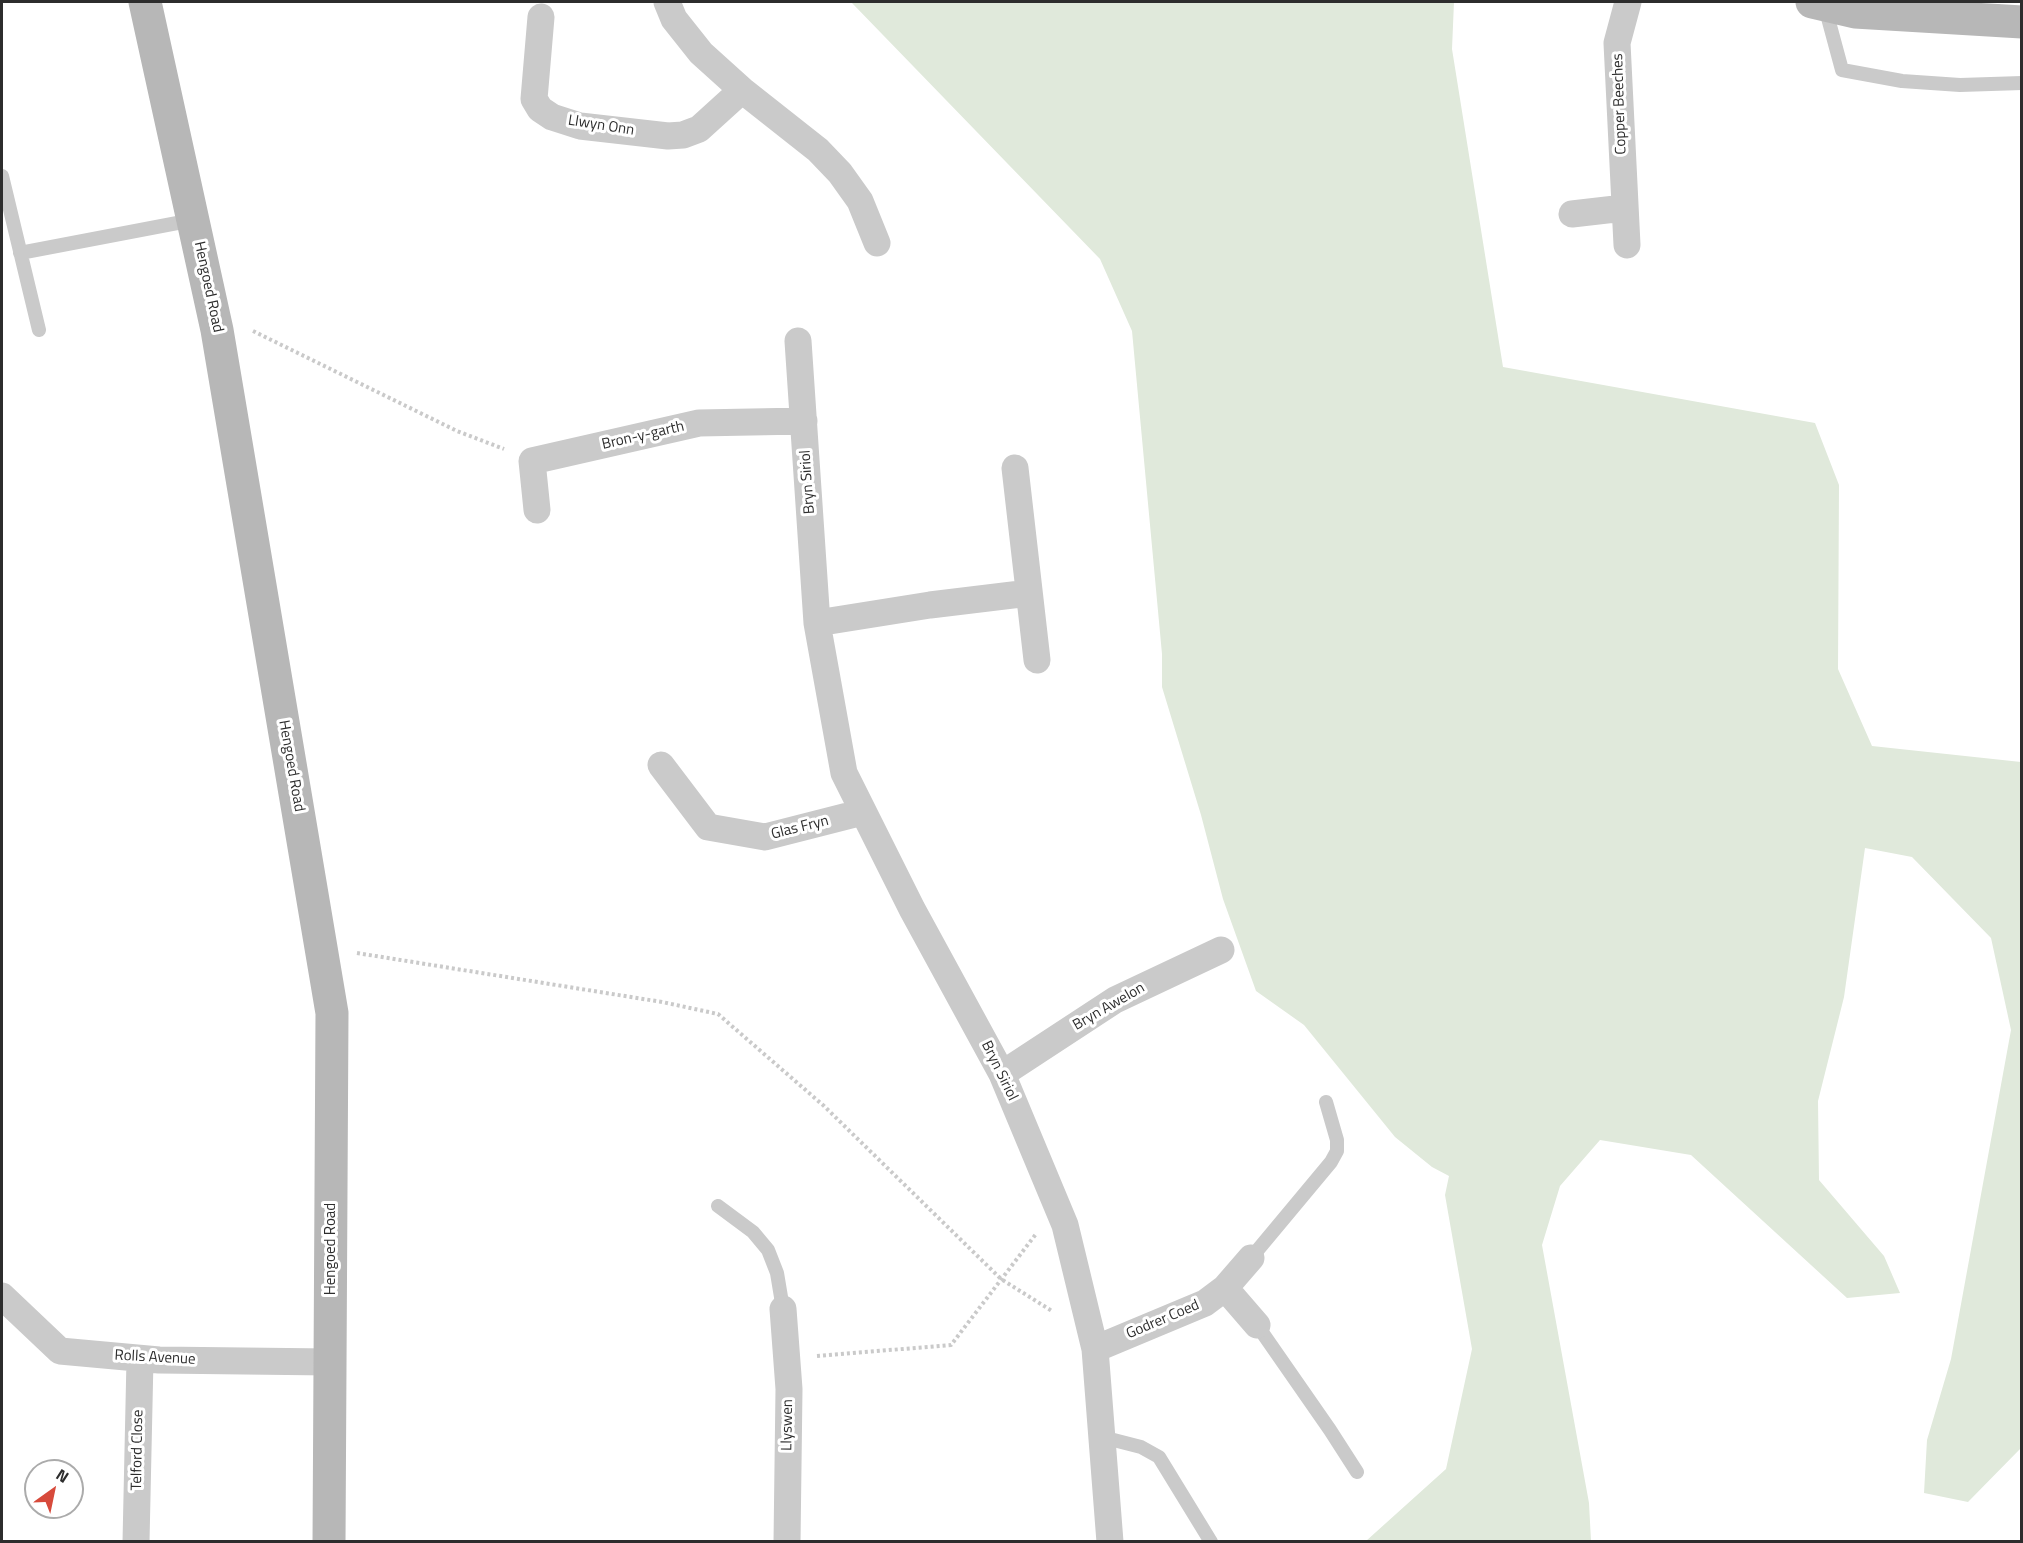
<!DOCTYPE html>
<html>
<head>
<meta charset="utf-8">
<style>
  body { margin:0 }
  #map { position:relative; width:2023px; height:1543px; overflow:hidden; background:#fff; font-family:"Titillium Web",sans-serif }
  canvas { display:block }
  .frame { position:absolute; inset:0; border:3px solid #2d2d2d; pointer-events:none }
  .north { position:absolute; left:24px; top:1459px; width:60px; height:60px; box-sizing:border-box; background:#fff; border:2px solid #ababab; border-radius:50%; rotate:33deg; font-size:16px; font-weight:700; line-height:24px; text-align:center; color:#2d2d2d }
  .north::after { content:''; display:block; margin:auto; width:21px; height:27px; background:#d74a3b; clip-path:polygon(50% 0,100% 100%,50% 72%,0 100%) }
</style>
</head>
<body>
<div id="map">
<canvas width="2023" height="1543"></canvas>
<div class="frame"></div>
<div class="north">N</div>
</div>
<script>
const ctx = document.querySelector('canvas').getContext('2d');
ctx.lineJoin = 'round';
function paint(path, color) {
  ctx.fillStyle = color;
  ctx.fill(path, 'evenodd');
}
function toPath(rows) {
  const path = new Path2D();
  for (const r of rows) {
    path.moveTo(r[0], r[1]);
    for (let i = 2; i < r.length; i += 2) path.lineTo(r[i], r[i + 1]);
  }
  return path;
}
function trace(path, color, width, dash) {
  ctx.strokeStyle = color;
  ctx.lineWidth = width;
  ctx.lineCap = dash ? 'butt' : 'round';
  ctx.setLineDash(dash || []);
  ctx.stroke(path);
}
function write(font, color, halo, rows, align = 'center') {
  ctx.font = font + ' "Titillium Web",sans-serif';
  ctx.lineWidth = 6;
  ctx.setLineDash([]);
  ctx.textBaseline = 'middle';
  ctx.strokeStyle = halo;
  ctx.fillStyle = color;
  for (const [text, x, y, turn = 0] of rows) {
    ctx.save();
    ctx.translate(x, y);
    ctx.rotate((+turn || 0) * Math.PI / 180);
    ctx.textAlign = isNaN(turn) ? turn : align;
    if (halo) ctx.strokeText(text, 0, 0);
    ctx.fillText(text, 0, 0);
    ctx.restore();
  }
}
paint(toPath([
  [851,2,1454,2,1452,49,1503,367,1815,423,1839,485,1838,669,1872,746,2021,762,2021,1448,1968,1502,1924,1493,1927,1440,1951,1359,2011,1030,1991,938,1912,857,1865,848,1844,997,1818,1101,1819,1180,1884,1256,1900,1293,1847,1298,1691,1155,1600,1140,1560,1186,1542,1245,1589,1503,1591,1541,1366,1541,1446,1469,1472,1349,1445,1195,1449,1176,1432,1167,1395,1137,1304,1025,1256,991,1223,899,1201,815,1162,687,1162,654,1132,331,1100,259]
]), '#e0e9db');
trace(toPath([
  [253,331,457,431,504,449],
  [357,953,662,1002,718,1014,824,1106,1001,1279,1052,1311],
  [817,1356,951,1345,1036,1234]
]), '#cacaca', 4, [3, 3]);
trace(toPath([
  [1825,7,1842,70,1902,81,1960,85,2022,83],
  [2,176,39,330],
  [20,253,193,220],
  [718,1206,753,1232,768,1250,777,1273,783,1309],
  [1251,1258,1331,1162,1337,1151,1337,1140,1326,1102],
  [1257,1325,1330,1430,1357,1472],
  [1102,1437,1141,1447,1159,1457,1211,1542]
]), '#cacaca', 14);
trace(toPath([
  [667,2,674,19,701,53,742,90,818,150,840,173,860,201,877,243],
  [541,17,534,99,540,109,552,117,580,126,668,136,683,135,699,129,742,90],
  [1572,214,1624,208],
  [1627,245,1617,43,1628,2],
  [798,341,817,623,844,773,912,909,1002,1074,1065,1225,1095,1349,1110,1542],
  [1015,468,1037,660],
  [537,510,532,461,699,423,804,421],
  [817,623,930,605,1029,593],
  [661,765,708,827,765,837,863,812],
  [1002,1074,1115,1000,1221,950],
  [1225,1288,1257,1325],
  [2,1296,60,1351,159,1360,330,1362],
  [783,1309,789,1389,787,1542],
  [1095,1349,1205,1303,1225,1288,1251,1258],
  [136,1542,140,1359]
]), '#cacaca', 27);
trace(toPath([
  [145,2,217,330,332,1013,329,1542],
  [1812,2,1855,12,2022,22]
]), '#b7b7b7', 33);
write('15px', '#2d2d2d', '#fff', [
  ["Copper Beeches",1620,104,-92],
  ["Llwyn Onn",601,126,9],
  ["Hengoed Road",208,287,78],
  ["Bron-y-garth",643,436,-13],
  ["Bryn Siriol",808,482,-94],
  ["Hengoed Road",291,766,80],
  ["Glas Fryn",800,828,-14],
  ["Bryn Awelon",1109,1007,-30],
  ["Bryn Siriol",999,1071,64],
  ["Hengoed Road",331,1249,-90],
  ["Godrer Coed",1163,1320,-23],
  ["Rolls Avenue",155,1358,3],
  ["Llyswen",788,1425,-89],
  ["Telford Close",138,1450,-89]
]);
</script>
</body>
</html>
